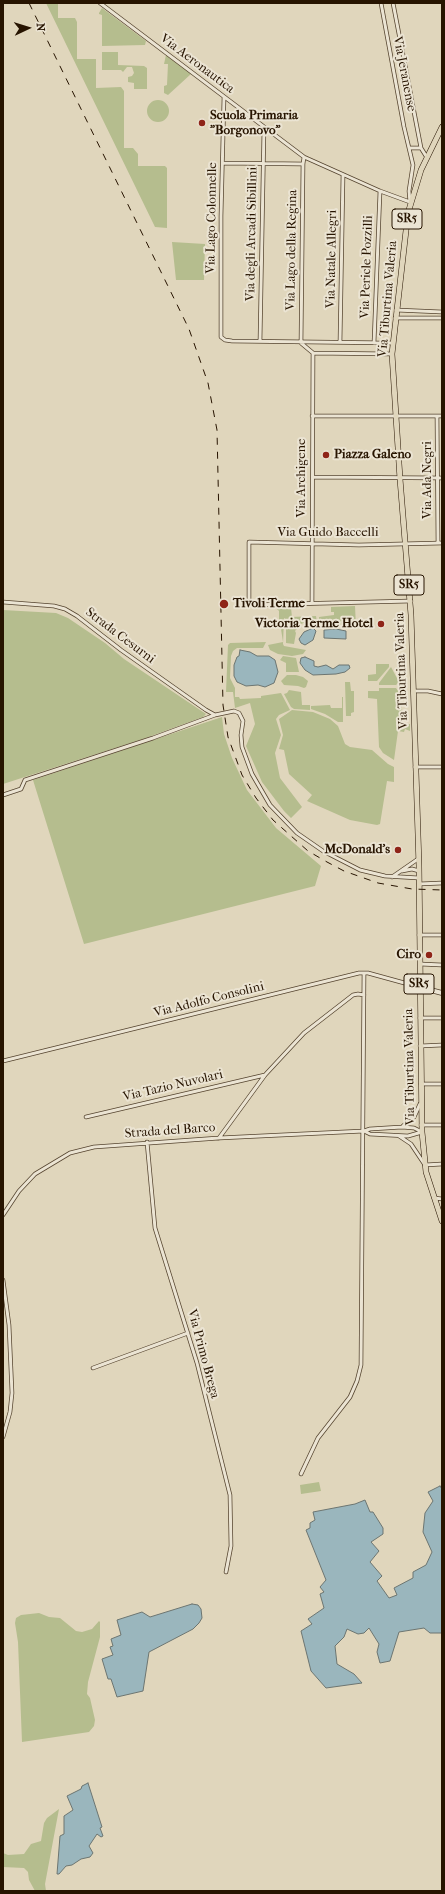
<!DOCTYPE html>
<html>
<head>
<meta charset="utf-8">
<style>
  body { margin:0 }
  #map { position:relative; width:445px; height:1894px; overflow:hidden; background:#e0d6bc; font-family:"IM FELL French Canon",serif }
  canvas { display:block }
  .frame { position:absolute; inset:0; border:4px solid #271400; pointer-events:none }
  .north { position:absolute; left:8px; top:8px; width:40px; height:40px; -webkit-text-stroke:3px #ebe4d3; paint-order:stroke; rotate:86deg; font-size:11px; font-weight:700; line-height:16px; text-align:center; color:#271400 }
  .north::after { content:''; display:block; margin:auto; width:14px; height:18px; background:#271400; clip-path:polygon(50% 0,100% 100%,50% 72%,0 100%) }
</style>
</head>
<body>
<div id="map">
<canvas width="445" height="1894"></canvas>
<div class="frame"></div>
<div class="north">N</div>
</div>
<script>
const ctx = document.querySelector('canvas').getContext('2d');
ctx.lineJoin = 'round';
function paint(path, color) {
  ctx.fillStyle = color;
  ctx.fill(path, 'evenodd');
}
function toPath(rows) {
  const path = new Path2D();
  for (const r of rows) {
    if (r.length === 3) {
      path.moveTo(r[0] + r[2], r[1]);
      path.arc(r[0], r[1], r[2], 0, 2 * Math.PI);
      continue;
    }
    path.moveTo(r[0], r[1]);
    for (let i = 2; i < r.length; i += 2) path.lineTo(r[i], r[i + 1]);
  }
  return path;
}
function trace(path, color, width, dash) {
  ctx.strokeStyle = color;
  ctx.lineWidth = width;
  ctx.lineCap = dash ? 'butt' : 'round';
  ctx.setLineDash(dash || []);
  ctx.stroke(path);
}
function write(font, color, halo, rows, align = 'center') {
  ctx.font = font + ' "IM FELL French Canon",serif';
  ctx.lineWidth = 4;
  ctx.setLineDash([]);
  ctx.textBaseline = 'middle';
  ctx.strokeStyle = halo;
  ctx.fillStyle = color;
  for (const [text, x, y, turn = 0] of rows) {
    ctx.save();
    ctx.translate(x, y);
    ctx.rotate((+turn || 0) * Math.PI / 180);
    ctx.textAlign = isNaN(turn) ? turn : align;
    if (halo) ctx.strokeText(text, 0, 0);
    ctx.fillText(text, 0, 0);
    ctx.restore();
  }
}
paint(toPath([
  [46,3,58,3,58,18,75,18,77,22,77,59,96,59,96,88,121,87,124,91,124,148,133,148,138,154,138,166,165,166,167,168,167,228,155,227],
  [102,8,146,41,145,45,102,46,102,15,99,14,99,13],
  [102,52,118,52,118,65,144,66,147,68,147,89,134,89,134,83,128,82,128,77,132,76,134,73,132,67,127,67,123,72,121,70,102,70],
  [166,55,191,74,168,95,164,93,164,86,167,85,168,64,164,64],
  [158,111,11],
  [172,242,205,244,204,280,176,280],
  [355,606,356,627,338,624,319,623,319,617,334,615,334,612,331,612,331,607],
  [291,608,292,617,316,616,317,623,308,624,306,622,301,624,295,631,296,633,294,644,286,643,286,619,284,618,283,644,284,646,306,650,303,654,292,656,278,654,270,650,268,645,283,642,281,629,279,628,279,611,277,609],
  [3,610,56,613,68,618,105,643,124,659,206,714,203,717,143,739,3,784],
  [266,642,263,648,237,648,233,651,231,656,230,678,235,688,235,697,239,697,240,699,261,698,261,696,281,693,290,710,279,715,276,719,281,735,275,753,280,778,302,807,291,818,284,811,262,782,246,746,255,724,250,703,235,708,233,692,226,692,228,645,230,643],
  [283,656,296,658,299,672,286,672,286,663,280,660],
  [376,664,389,664,389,667,377,681,368,681,368,675,376,674],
  [391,667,399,682,396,685,379,685,379,683],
  [287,675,296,675,303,677,308,681,306,687,304,688,298,686,284,685,281,681],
  [345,682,350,682,351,691,354,691,354,712,351,713,351,716,346,716],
  [379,688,396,688,398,691,402,691,401,724,410,724,410,731,405,729,404,732,398,731,394,760,383,753,379,747,377,699,368,698,368,691,379,691],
  [289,690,301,692,302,705,310,705,310,710,294,709,291,707,284,694,287,693],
  [342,697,343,697,343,722,338,722,325,714,311,709,311,706,330,705,331,708,342,708],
  [292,710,313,712,330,719,338,726,345,744,350,747,372,750,388,764,394,767,394,782,387,781,380,824,377,825,350,820,307,801,312,795,289,774,284,750,279,749,283,735,279,719],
  [222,717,224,734,232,758,247,790,276,828,321,866,315,886,84,944,33,780],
  [319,1482,321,1491,301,1494,300,1485],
  [39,1613,49,1617,60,1618,76,1631,82,1632,92,1629,99,1621,100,1622,100,1637,88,1682,87,1694,90,1698,95,1720,94,1726,89,1732,22,1742,18,1642,15,1623,16,1618,21,1615],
  [59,1809,45,1884,46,1891,35,1891,29,1880,28,1872,24,1868,3,1867,3,1853,8,1855,24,1854,31,1844,41,1841,44,1823,47,1818]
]), '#b5bd8e');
const water = toPath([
  [313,628,316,631,313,640,305,645,301,643,299,639,304,632,313,628],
  [336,629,346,631,346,639,324,638,324,630,336,629],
  [240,650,250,652,257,656,269,656,275,660,278,672,274,683,265,687,258,685,246,686,237,682,234,676,234,665,237,657,239,656,240,650],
  [305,657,314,661,314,666,318,667,326,665,333,669,339,665,349,665,350,668,345,672,336,674,313,675,305,670,300,663,301,658,305,657],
  [440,1486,442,1489,442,1633,430,1633,424,1628,399,1632,390,1661,380,1663,377,1652,379,1644,369,1628,364,1633,358,1634,347,1629,344,1637,335,1646,337,1664,354,1674,362,1683,326,1688,311,1671,301,1631,312,1624,308,1619,324,1608,320,1594,324,1592,320,1587,326,1580,306,1530,310,1528,310,1523,315,1520,313,1512,355,1504,365,1500,370,1512,373,1512,383,1528,383,1534,371,1542,379,1551,370,1562,382,1576,377,1581,389,1598,397,1595,394,1588,413,1578,413,1572,426,1565,432,1552,423,1532,425,1513,433,1501,428,1492,440,1486],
  [192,1604,198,1605,201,1609,202,1618,199,1623,193,1629,149,1652,143,1691,117,1697,111,1679,108,1679,102,1659,113,1655,110,1647,113,1646,111,1639,121,1635,117,1620,142,1612,150,1617,192,1604],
  [88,1783,102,1827,100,1828,103,1836,101,1837,97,1834,89,1846,93,1853,90,1857,81,1859,72,1865,66,1866,59,1874,57,1874,60,1836,64,1834,64,1816,73,1810,67,1796,81,1789,82,1786,88,1783]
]);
paint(water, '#9ab6bd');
trace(water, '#6c7571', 1);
const minor = toPath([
  [100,3,304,157,380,191,410,202,409,191,413,165,404,127,381,3],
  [393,3,421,148,426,156],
  [224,97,221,216,221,337,225,340,232,341,393,343],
  [409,148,421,148],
  [223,163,303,164],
  [396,310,442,312],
  [395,318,442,318],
  [260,341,264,127],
  [340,342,343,175],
  [301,343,303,164,304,157],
  [301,343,313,353,392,354],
  [374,343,380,191],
  [312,416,442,416],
  [437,416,438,543],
  [313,477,442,478],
  [411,601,249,605,249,542,359,545,442,543],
  [3,602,54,606,65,609,77,616,121,650,206,710,215,715,234,711,239,713,243,721,241,735,242,747,252,774,270,805,297,833,323,851,360,870,385,876,419,878],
  [312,603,313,353],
  [413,691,428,691,442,694],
  [415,767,442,767],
  [3,795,21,789,25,780,153,738,215,715],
  [402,871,412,869,419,871],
  [392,877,418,859],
  [419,884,442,883],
  [419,935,442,935],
  [420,964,442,965],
  [420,1018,442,1018],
  [420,1046,442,1045],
  [3,1061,359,973,368,973,419,987],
  [421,1084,442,1084],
  [86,1117,265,1075],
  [421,1125,442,1125],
  [403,1126,414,1117,420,1104],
  [364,1131,370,1129,402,1127,414,1128,422,1132],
  [399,1136,411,1144,425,1165,442,1164],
  [219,1138,265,1075,304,1033,353,995,358,994,364,995],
  [147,1142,155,1228,197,1363,230,1495,231,1546,226,1572],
  [434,1198,442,1199],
  [3,1215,19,1191,35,1174,70,1153,94,1147,219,1138,364,1131,370,1134,408,1136,422,1132],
  [3,1280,9,1325,12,1393,10,1412,3,1437],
  [93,1368,188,1333],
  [301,1474,318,1438,350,1397,357,1381,361,1365,364,973]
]);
const tertiary = toPath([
  [419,987,442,993]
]);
const primary = toPath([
  [442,127,421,170,408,213,392,354,400,479,411,615,419,866,422,1132,426,1172,442,1221]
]);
trace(minor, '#55442f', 4.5);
trace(tertiary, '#55442f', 5.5);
trace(primary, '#271400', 6);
trace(minor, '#ebe4d3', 3);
trace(tertiary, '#ebe4d3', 4);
trace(primary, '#e0d6bc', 5);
trace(toPath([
  [29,3,189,329,208,383,217,430,223,705,228,737,242,775,256,798,273,820,308,851,327,862,344,871,378,883,412,889,442,890]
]), '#271400', 1, [7, 7]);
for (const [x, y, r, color] of [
  [202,123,4,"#8f2418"],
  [326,455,4,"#8f2418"],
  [224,604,5,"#8f2418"],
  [381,624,4,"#8f2418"],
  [398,850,4,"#8f2418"],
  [429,955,4,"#8f2418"]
]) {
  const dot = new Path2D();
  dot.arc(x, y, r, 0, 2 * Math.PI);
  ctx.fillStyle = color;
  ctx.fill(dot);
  trace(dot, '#ebe4d3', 1.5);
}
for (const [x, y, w] of [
  [407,219,30],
  [409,585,30],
  [419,984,30]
]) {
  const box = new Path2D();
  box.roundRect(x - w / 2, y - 10, w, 20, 3);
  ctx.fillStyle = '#ebe4d3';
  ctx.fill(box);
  trace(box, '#271400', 1);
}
write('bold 12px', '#271400', null, [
  ["SR5",407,219],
  ["SR5",409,585],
  ["SR5",419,984]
]);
write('13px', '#271400', '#ebe4d3', [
  ["Via Aeronautica",197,64,37],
  ["Via Jeranense",404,74,79],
  ["Via Lago Colonnelle",212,218,-89],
  ["Via degli Arcadi Sibillini",252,234,-89],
  ["Via Lago della Regina",292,250,-89],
  ["Via Natale Allegri",332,259,-89],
  ["Via Pericle Pozzilli",367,267,-88],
  ["Via Tiburtina Valeria",388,299,-85],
  ["Via Archigene",302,478,-90],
  ["Via Ada Negri",428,480,-90],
  ["Via Guido Baccelli",328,533],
  ["Strada Cesurni",120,636,37],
  ["Via Tiburtina Valeria",402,671,-92],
  ["Via Adolfo Consolini",209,1000,-14],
  ["Via Tiburtina Valeria",410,1067,-91],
  ["Via Tazio Nuvolari",173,1086,-13],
  ["Strada del Barco",170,1131,-4],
  ["Via Primo Brega",203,1354,75]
]);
write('bold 13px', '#271400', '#ebe4d3', [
  ["Scuola Primaria",210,116],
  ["\"Borgonovo\"",210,131],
  ["Piazza Galeno",334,455],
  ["Tivoli Terme",233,604],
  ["Victoria Terme Hotel",373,624,"right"],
  ["McDonald's",390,850,"right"],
  ["Ciro",421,955,"right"]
], 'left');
</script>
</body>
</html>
